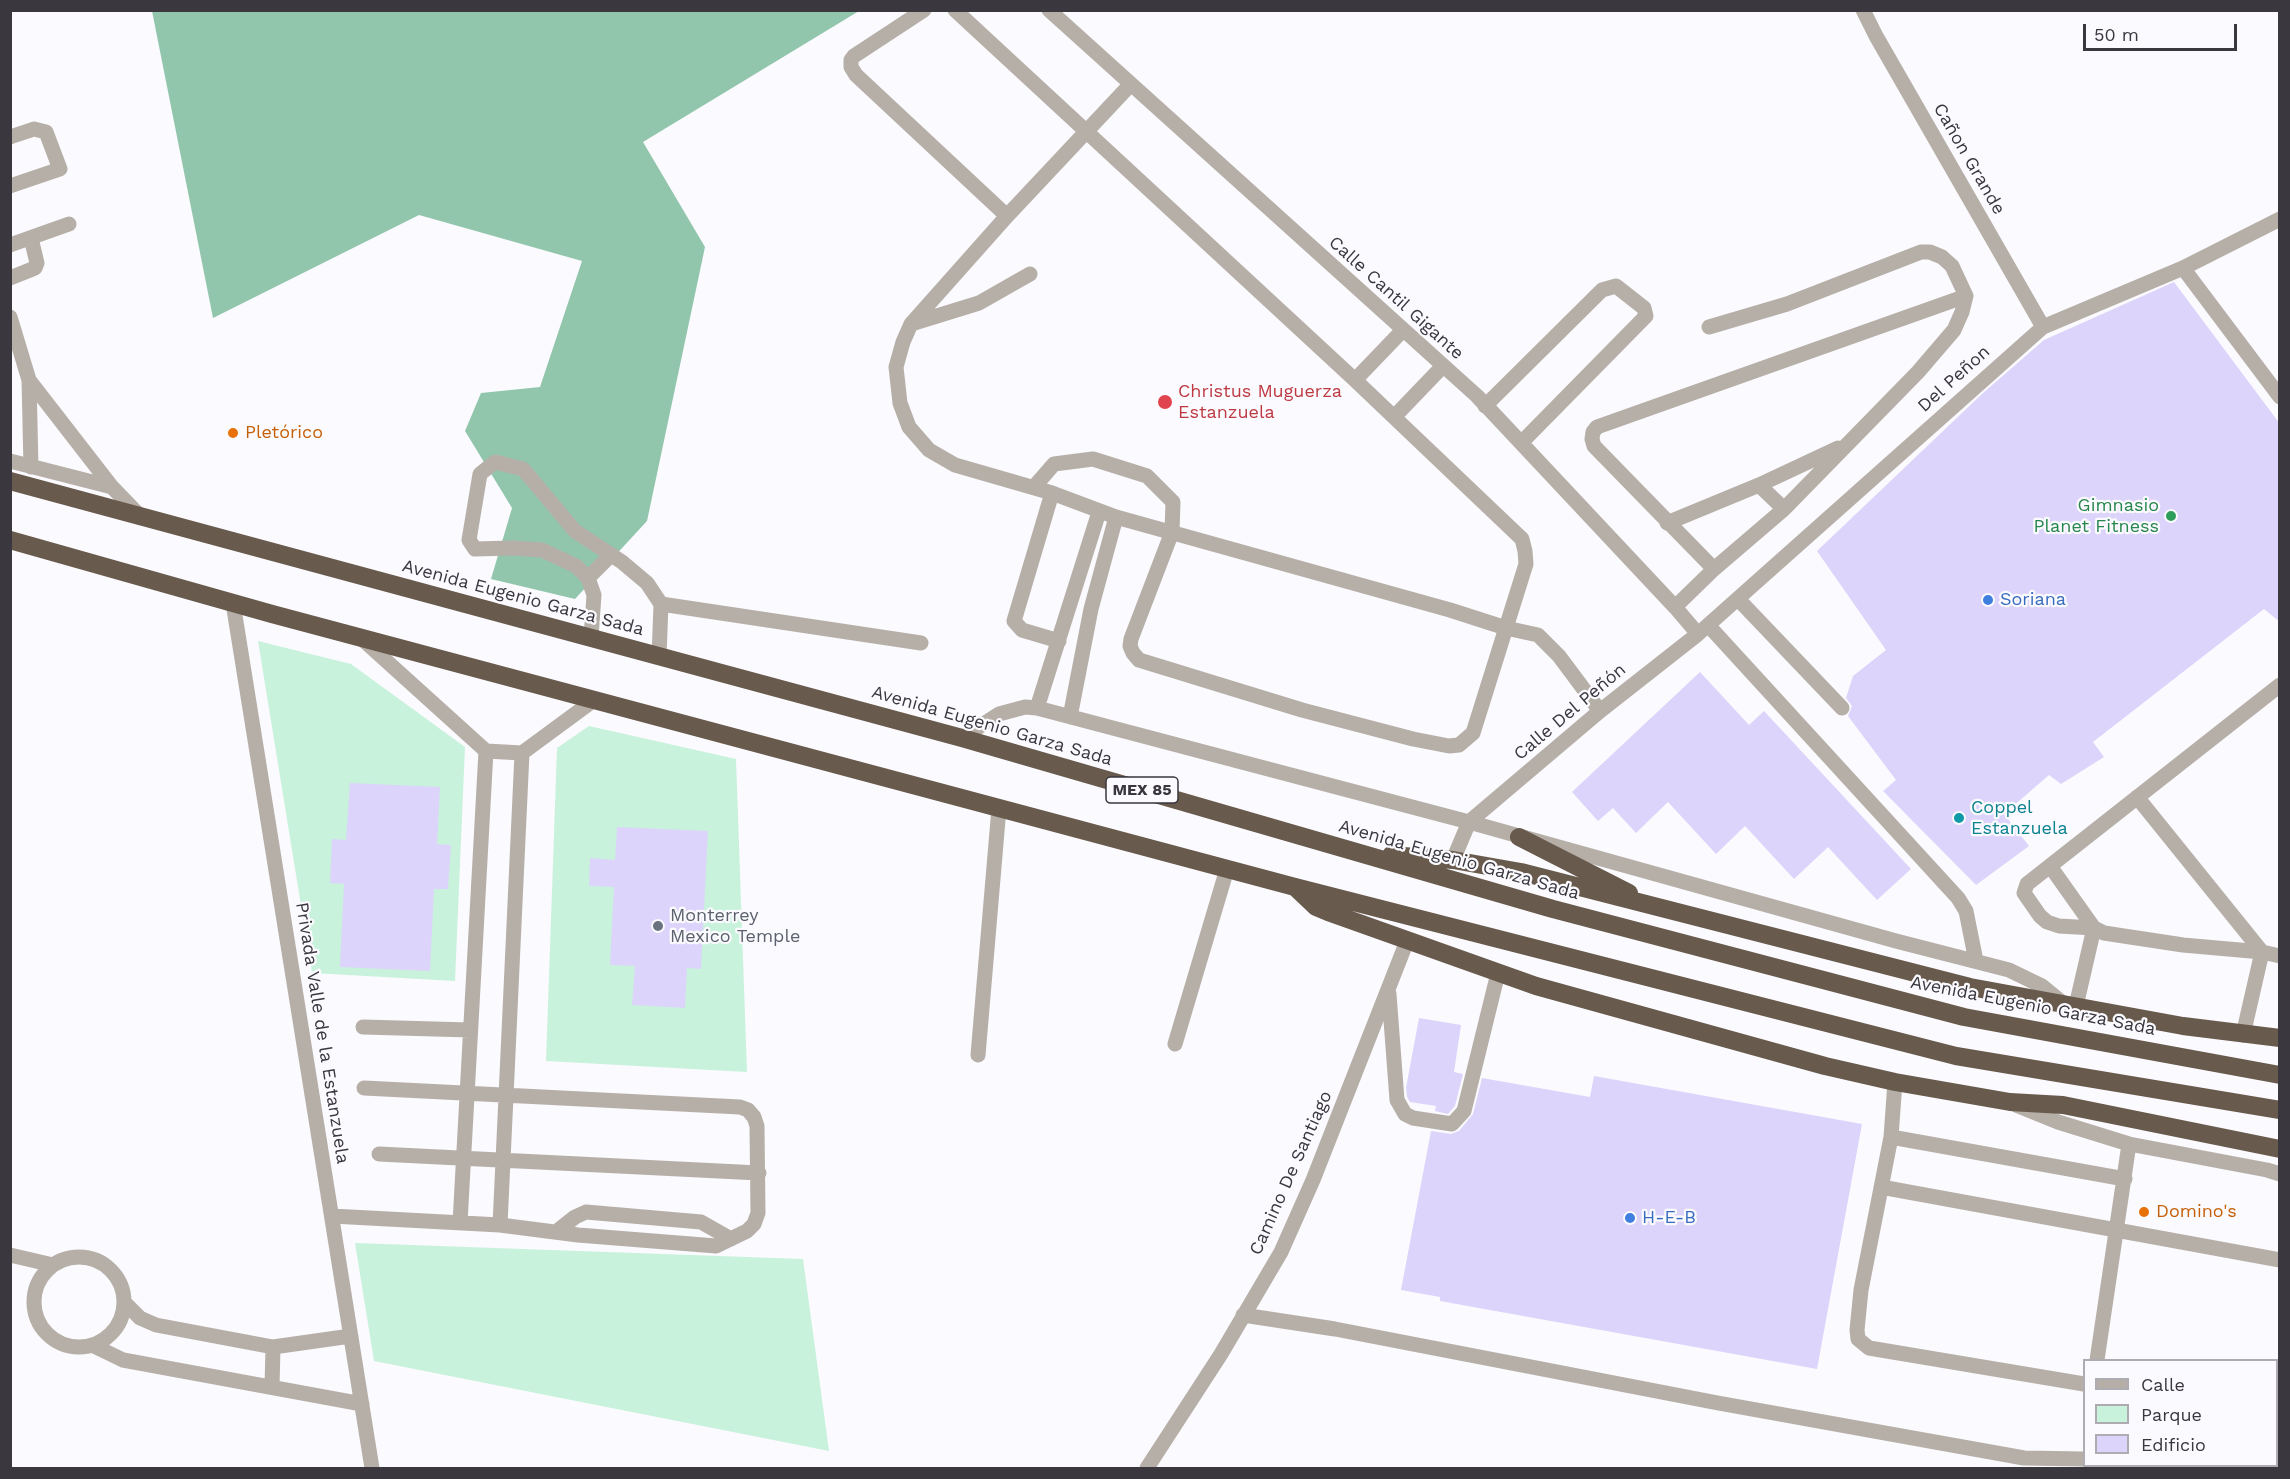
<!DOCTYPE html>
<html>
<head>
<meta charset="utf-8">
<style>
  body { margin:0 }
  #map { position:relative; width:2290px; height:1479px; overflow:hidden; background:#fbfafe; font-family:"Work Sans",sans-serif }
  canvas { display:block }
  .frame { position:absolute; inset:0; border:12px solid #3a373f; pointer-events:none }
  .legend { position:absolute; left:2083px; top:1359px; width:195px; height:108px; box-sizing:border-box; background:#fbfafe; border:2px solid #aeacb2; margin:0; padding:8px 10px; list-style:none; font-size:18px; color:#3a373f }
  .legend li { display:flex; align-items:center; gap:12px; height:30px }
  .legend b { width:30px; border:2px solid #aeacb2 }
  .scale { position:absolute; left:2083px; top:24px; width:154px; height:27px; box-sizing:border-box; border:3px solid #3a373f; border-top:0; padding-left:8px; font-size:18px; line-height:21px; white-space:nowrap; color:#3a373f; -webkit-text-stroke:4px #fbfafe; paint-order:stroke }
</style>
</head>
<body>
<div id="map">
<canvas width="2290" height="1479"></canvas>
<div class="frame"></div>
<ul class="legend">
<li><b style="height:8px;background:#b6afa8"></b>Calle</li>
<li><b style="height:16px;background:#c9f2dc"></b>Parque</li>
<li><b style="height:16px;background:#dcd4fa"></b>Edificio</li>
</ul>
<div class="scale">50 m</div>
</div>
<script>
const ctx = document.querySelector('canvas').getContext('2d');
ctx.lineJoin = 'round';
function paint(path, color) {
  ctx.fillStyle = color;
  ctx.fill(path, 'evenodd');
}
function toPath(rows) {
  const path = new Path2D();
  for (const r of rows) {
    if (r.length === 3) {
      path.moveTo(r[0] + r[2], r[1]);
      path.arc(r[0], r[1], r[2], 0, 2 * Math.PI);
      continue;
    }
    path.moveTo(r[0], r[1]);
    for (let i = 2; i < r.length; i += 2) path.lineTo(r[i], r[i + 1]);
  }
  return path;
}
function trace(path, color, width, dash) {
  ctx.strokeStyle = color;
  ctx.lineWidth = width;
  ctx.lineCap = dash ? 'butt' : 'round';
  ctx.setLineDash(dash || []);
  ctx.stroke(path);
}
function write(font, color, halo, rows, align = 'center') {
  ctx.font = font + ' "Work Sans",sans-serif';
  ctx.lineWidth = 4.5;
  ctx.setLineDash([]);
  ctx.textBaseline = 'middle';
  ctx.strokeStyle = halo;
  ctx.fillStyle = color;
  for (const [text, x, y, turn = 0] of rows) {
    ctx.save();
    ctx.translate(x, y);
    ctx.rotate((+turn || 0) * Math.PI / 180);
    ctx.textAlign = isNaN(turn) ? turn : align;
    if (halo) ctx.strokeText(text, 0, 0);
    ctx.fillText(text, 0, 0);
    ctx.restore();
  }
}
paint(toPath([
  [258,641,351,664,465,747,455,981,312,973],
  [589,726,736,759,747,1072,546,1061,557,748],
  [355,1243,803,1259,829,1451,374,1361]
]), '#c9f2dc');
paint(toPath([
  [152,11,859,11,643,142,705,247,647,521,575,599,491,579,512,508,465,431,481,393,540,387,582,261,419,215,213,318]
]), '#92c6ac');
paint(toPath([
  [2174,282,2280,424,2280,622,2264,609,2093,742,2104,757,2061,784,2049,775,2004,814,2029,846,1976,885,1883,791,1896,780,1848,716,1852,706,1846,698,1853,676,1886,650,1817,551,1983,393,2044,340],
  [1700,672,1749,725,1764,711,1911,869,1877,900,1828,847,1794,879,1745,826,1716,854,1668,802,1636,833,1613,808,1598,821,1572,792],
  [350,783,440,787,437,844,451,845,448,889,434,889,430,971,340,967,344,884,330,883,332,839,346,840],
  [617,827,708,831,701,969,687,968,685,1008,632,1005,635,966,610,965,614,887,589,886,590,858,615,860],
  [1419,1018,1461,1025,1454,1072,1463,1074,1455,1106,1448,1114,1435,1111,1436,1106,1410,1102,1407,1097,1406,1088],
  [1594,1076,1862,1124,1817,1369,1440,1301,1440,1297,1401,1290,1431,1131,1451,1134,1459,1131,1473,1114,1482,1078,1590,1097]
]), '#dcd4fa');
trace(toPath([
  [924,10,854,56,851,60,851,67,856,75,1007,216],
  [955,10,1355,380,1522,539,1525,551,1526,564,1473,733,1459,745,1449,746,1413,739,1302,710,1139,660,1133,653,1130,646,1131,639,1172,532,1173,502,1147,476,1093,459,1054,464,1034,487],
  [1049,10,1477,396,1675,607,1698,634],
  [1863,10,1876,36,2043,327],
  [1130,85,1007,216,911,324,903,342,896,367,900,403,909,427,929,450,955,465,1052,493,1116,517,1450,610,1506,628,1538,635,1559,656,1600,711],
  [10,137,34,129,46,132,60,169,10,186],
  [10,245,69,224],
  [2183,268,2280,397],
  [10,278,35,268,37,263,31,238],
  [10,317,29,380,31,467],
  [911,324,979,303,1030,274],
  [29,380,112,487],
  [1355,380,1403,330],
  [1485,406,1602,290,1616,286,1644,308,1646,316,1521,443],
  [1394,417,1443,366],
  [10,461,112,487,140,516],
  [1759,485,1784,509],
  [1052,493,1014,621,1022,630,1059,641],
  [1667,523,1759,485,1838,448],
  [1714,569,1594,446,1592,439,1593,432,1597,427,1966,296],
  [588,578,611,555],
  [1738,599,1842,708],
  [233,603,372,1468],
  [661,604,921,643],
  [1675,607,1714,569,1784,509,1918,372,1954,330,1962,312,1966,296,1952,266,1942,257,1930,252,1921,252,1787,304,1709,327],
  [1708,625,1958,898,1966,911,1976,961],
  [361,638,486,751,522,753,594,700],
  [591,638,594,595,588,578,576,566,542,550,512,548,475,549,469,540,480,474,495,462,523,469,575,531,622,562,647,583,661,604,659,657],
  [2280,685,2027,884,2024,893,2040,916,2047,922,2059,926,2094,928,2104,933,2183,945,2262,952,2280,956],
  [1037,708,1099,512],
  [1070,717,1091,609,1116,517],
  [962,738,999,714,1025,707,1037,708,1469,822,1896,941,2009,970,2042,986,2064,1004],
  [2137,797,2262,952,2243,1035],
  [1453,860,1469,822,1600,711,1698,634,2043,327,2183,268,2280,219],
  [2050,866,2094,928,2076,1006],
  [1389,994,1397,1100,1405,1114,1413,1118,1452,1124,1464,1111,1498,973],
  [363,1027,470,1030],
  [1175,1044,1227,869],
  [978,1055,999,808],
  [1895,1082,1891,1137,1861,1290,1857,1330,1858,1339,1869,1348,2084,1384],
  [2016,1105,2058,1122,2129,1144,2267,1170,2280,1174],
  [1891,1137,2125,1179],
  [379,1154,759,1173],
  [1881,1187,2280,1260],
  [332,1216,500,1225,578,1235,716,1246,747,1231,754,1224,758,1213,757,1126,754,1117,748,1110,740,1107,364,1088],
  [460,1223,486,751],
  [500,1225,522,753],
  [556,1232,575,1217,586,1212,701,1222,731,1239],
  [10,1255,53,1265],
  [79,1302,45],
  [124,1302,140,1318,156,1325,273,1347,351,1336],
  [1243,1315,1335,1329,1718,1403,2024,1458,2084,1459],
  [92,1345,123,1360,362,1404],
  [2097,1360,2129,1144],
  [272,1387,273,1347],
  [2276,1406,2280,1403],
  [2276,1418,2280,1419],
  [2276,1464,2280,1465],
  [2186,1466,2235,1468],
  [1147,1468,1221,1354,1281,1252,1313,1180,1407,941],
  [2249,1468,2255,1466]
]), '#b6afa8', 15);
trace(toPath([
  [10,481,962,738,1553,909,1964,1017,2280,1075],
  [10,540,272,614,1295,887,1956,1056,2280,1110],
  [1519,837,1629,893],
  [1391,855,1453,860,1521,872,1970,987,2183,1026,2280,1038],
  [1297,889,1316,907,1328,912,1536,986,1825,1066,1895,1082,2010,1102,2063,1105,2280,1149]
]), '#685a4c', 18);
for (const [x, y, r, color] of [
  [1165,402,8,"#e0444e"],
  [233,433,6,"#e8710a"],
  [2171,516,6,"#2e9e5b"],
  [1988,600,6,"#3f7fe0"],
  [1959,818,6,"#0f9aa8"],
  [658,926,6,"#6b7280"],
  [2144,1212,6,"#e8710a"],
  [1630,1218,6,"#3f7fe0"]
]) {
  const dot = new Path2D();
  dot.arc(x, y, r, 0, 2 * Math.PI);
  ctx.fillStyle = color;
  ctx.fill(dot);
  trace(dot, '#fbfafe', 2);
}
for (const [x, y, w] of [
  [1142,790,72]
]) {
  const box = new Path2D();
  box.roundRect(x - w / 2, y - 13, w, 26, 4.5);
  ctx.fillStyle = '#fbfafe';
  ctx.fill(box);
  trace(box, '#3a373f', 1.5);
}
write('bold 16px', '#3a373f', null, [
  ["MEX 85",1142,790]
]);
write('18px', '#3a373f', '#fbfafe', [
  ["Cañon Grande",1969,159,60],
  ["Calle Cantil Gigante",1396,298,42],
  ["Del Peñon",1954,379,-42],
  ["Avenida Eugenio Garza Sada",523,598,15],
  ["Calle Del Peñón",1570,712,-40],
  ["Avenida Eugenio Garza Sada",992,726,16],
  ["Avenida Eugenio Garza Sada",1459,860,16],
  ["Avenida Eugenio Garza Sada",2033,1006,11],
  ["Privada Valle de la Estanzuela",322,1033,81],
  ["Camino De Santiago",1291,1173,-66]
]);
write('18px', '#be3a42', '#fbfafe', [
  ["Christus Muguerza",1178,392],
  ["Estanzuela",1178,413]
], 'left');
write('18px', '#c56008', '#fbfafe', [
  ["Pletórico",245,433],
  ["Domino's",2156,1212]
], 'left');
write('18px', '#27864d', '#fbfafe', [
  ["Gimnasio",2159,506],
  ["Planet Fitness",2159,527]
], 'right');
write('18px', '#366cbe', '#fbfafe', [
  ["Soriana",2000,600],
  ["H-E-B",1642,1218]
], 'left');
write('18px', '#0d838f', '#fbfafe', [
  ["Coppel",1971,808],
  ["Estanzuela",1971,829]
], 'left');
write('18px', '#5b616d', '#fbfafe', [
  ["Monterrey",670,916],
  ["Mexico Temple",670,937]
], 'left');
</script>
</body>
</html>
